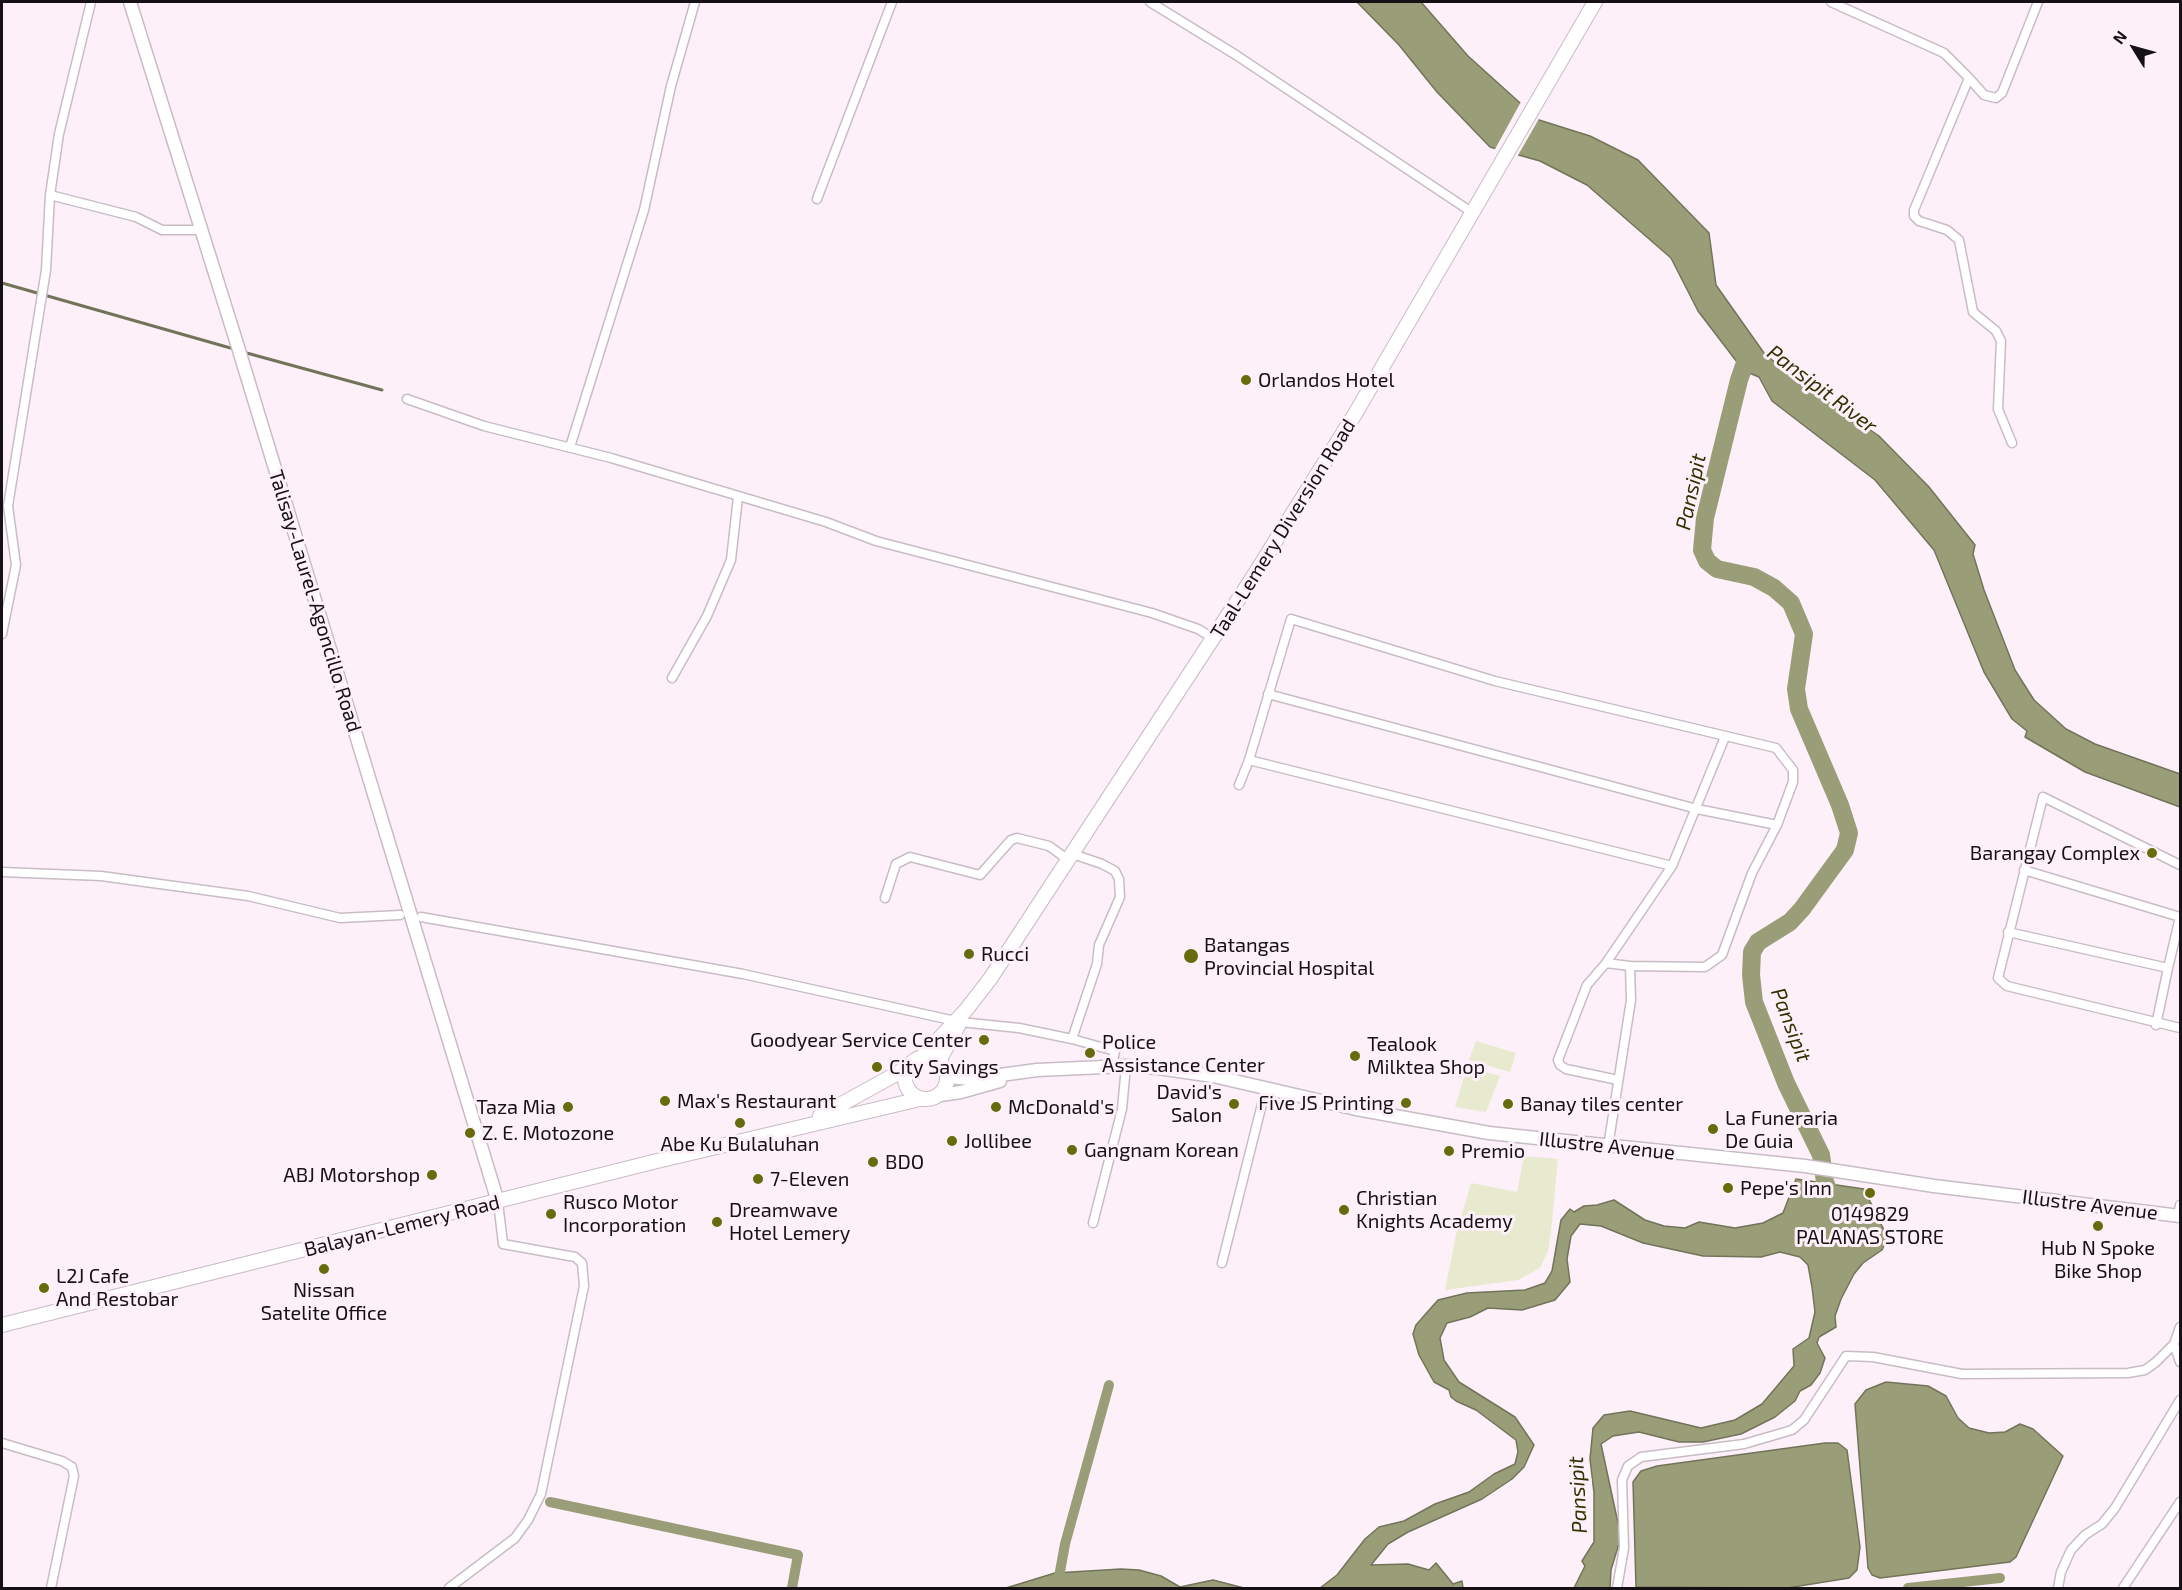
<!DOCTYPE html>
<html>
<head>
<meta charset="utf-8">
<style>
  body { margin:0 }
  #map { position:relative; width:2182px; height:1590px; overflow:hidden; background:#fdf0f9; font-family:"Exo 2",sans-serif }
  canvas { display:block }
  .frame { position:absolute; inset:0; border:3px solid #151114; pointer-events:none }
  .north { position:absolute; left:2104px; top:18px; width:60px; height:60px; -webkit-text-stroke:4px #fdf0f9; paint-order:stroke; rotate:307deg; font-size:16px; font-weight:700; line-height:24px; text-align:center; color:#151114 }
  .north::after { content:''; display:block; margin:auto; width:21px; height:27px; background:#151114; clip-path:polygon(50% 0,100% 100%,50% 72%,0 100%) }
</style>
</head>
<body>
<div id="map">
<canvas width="2182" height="1590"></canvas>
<div class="frame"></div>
<div class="north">N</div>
</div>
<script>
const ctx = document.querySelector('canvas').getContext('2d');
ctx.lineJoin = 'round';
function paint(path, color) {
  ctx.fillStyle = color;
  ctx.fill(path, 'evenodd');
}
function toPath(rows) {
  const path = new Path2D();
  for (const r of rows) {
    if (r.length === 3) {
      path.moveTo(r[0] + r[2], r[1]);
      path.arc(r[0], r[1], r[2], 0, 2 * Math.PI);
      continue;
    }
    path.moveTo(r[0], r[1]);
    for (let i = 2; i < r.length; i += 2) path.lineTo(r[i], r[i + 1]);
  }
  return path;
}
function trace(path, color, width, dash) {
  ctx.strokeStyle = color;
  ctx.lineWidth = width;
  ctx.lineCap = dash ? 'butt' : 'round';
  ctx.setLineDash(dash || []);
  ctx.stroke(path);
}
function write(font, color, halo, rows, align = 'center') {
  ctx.font = font + ' "Exo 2",sans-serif';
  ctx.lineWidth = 6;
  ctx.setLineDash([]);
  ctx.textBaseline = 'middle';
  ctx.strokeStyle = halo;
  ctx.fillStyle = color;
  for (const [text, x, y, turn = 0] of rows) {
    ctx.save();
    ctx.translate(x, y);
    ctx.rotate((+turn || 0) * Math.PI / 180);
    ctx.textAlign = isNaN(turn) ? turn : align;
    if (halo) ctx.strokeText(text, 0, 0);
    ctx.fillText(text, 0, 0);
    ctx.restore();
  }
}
paint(toPath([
  [1476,1041,1516,1053,1510,1072,1469,1060],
  [1467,1067,1500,1076,1486,1112,1455,1107],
  [1524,1156,1558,1159,1551,1232,1548,1251,1540,1268,1518,1280,1445,1290,1456,1235,1471,1183,1517,1192]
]), '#e7eacf');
const water = toPath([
  [1357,2,1421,2,1468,56,1539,120,1590,136,1638,160,1709,233,1716,285,1764,353,1807,390,1840,409,1879,436,1929,487,1975,545,1973,554,1984,590,2015,670,2034,700,2066,729,2095,744,2180,774,2180,807,2085,772,2025,737,2027,731,2012,719,1984,672,1934,550,1875,480,1772,401,1759,377,1749,373,1734,373,1737,362,1698,311,1671,258,1587,185,1540,161,1490,147,1437,92,1399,45,1357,2],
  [1796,1179,1864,1189,1884,1230,1887,1238,1882,1250,1863,1263,1854,1274,1841,1299,1835,1316,1836,1327,1819,1337,1817,1343,1825,1358,1820,1373,1811,1385,1800,1391,1795,1401,1775,1417,1741,1434,1703,1442,1679,1442,1639,1432,1613,1436,1601,1444,1621,1537,1611,1570,1610,1588,1574,1588,1585,1566,1582,1561,1594,1542,1594,1493,1590,1459,1593,1428,1604,1415,1630,1411,1701,1428,1735,1420,1762,1404,1794,1366,1793,1349,1809,1338,1815,1312,1812,1287,1808,1265,1800,1257,1780,1252,1761,1257,1703,1256,1643,1243,1601,1226,1580,1224,1571,1236,1567,1259,1570,1282,1555,1300,1522,1310,1488,1308,1470,1317,1447,1323,1440,1338,1444,1360,1459,1382,1515,1417,1534,1445,1524,1467,1512,1479,1482,1499,1408,1532,1388,1544,1371,1565,1408,1564,1429,1570,1436,1563,1453,1584,1462,1581,1463,1588,1320,1588,1337,1575,1365,1539,1379,1527,1404,1521,1435,1504,1469,1492,1494,1474,1515,1464,1518,1452,1516,1440,1476,1410,1456,1401,1451,1397,1449,1390,1434,1382,1419,1355,1413,1334,1416,1325,1438,1300,1467,1293,1525,1290,1545,1283,1552,1271,1561,1220,1570,1209,1574,1212,1584,1206,1597,1205,1614,1200,1645,1220,1664,1226,1685,1228,1699,1222,1735,1228,1763,1223,1783,1213,1796,1179],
  [1886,1382,1928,1386,1946,1396,1958,1418,1969,1428,1989,1433,2005,1432,2020,1424,2033,1429,2063,1456,2016,1557,2010,1562,1880,1578,1872,1575,1868,1568,1855,1404,1866,1390,1886,1382],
  [1825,1443,1838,1443,1847,1450,1860,1547,1857,1570,1849,1578,1787,1588,1636,1587,1633,1482,1641,1471,1657,1466,1825,1443],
  [1121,1569,1139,1570,1161,1576,1180,1587,1213,1580,1244,1588,1006,1588,1055,1573,1121,1569]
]);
paint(water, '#9a9e78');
trace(water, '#72745a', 1.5);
paint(toPath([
  [1522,100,1540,117,1517,157,1494,151]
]), '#fdf0f9');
trace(toPath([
  [2,283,234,349],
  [243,352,382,390]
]), '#72745a', 3);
trace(toPath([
  [550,1502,798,1555,792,1588],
  [1057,1588,1065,1544,1109,1385],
  [1908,1588,2000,1578]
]), '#9a9e78', 10);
trace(toPath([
  [1746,360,1739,380,1705,518,1702,550,1707,561,1717,569,1754,577,1774,588,1791,603,1804,634,1796,689,1799,709,1840,805,1849,833,1845,850,1802,909,1790,922,1758,942,1752,952,1751,975,1754,1002,1786,1083,1821,1155,1825,1182,1835,1205]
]), '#9a9e78', 18);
const street = toPath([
  [1150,2,1236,55,1473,213],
  [1831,2,1944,53,1969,78,1914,210,1914,216,1919,221,1947,230,1959,240,1973,312,1996,331,2001,341,1998,409,2012,443],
  [1969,78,1984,95,1996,98,2002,93,2038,2],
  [50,195,136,217,162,230,201,230],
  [817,199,892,2],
  [407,399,484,426,611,458,826,522,876,541,1152,613,1198,629,1213,638],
  [570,447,644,210,671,86,695,2],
  [2,634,16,565,8,506,46,270,50,195,59,134,91,2],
  [672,678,707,616,731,560,738,497],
  [1268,694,1697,809,1777,825],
  [1249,760,1672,866],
  [1239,785,1249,760,1291,619,1495,681,1776,748,1793,770,1793,782,1777,825,1752,873,1722,955,1705,967,1630,966],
  [1070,853,1102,864,1115,871,1119,879,1120,897,1099,945,1097,964,1072,1039,1115,1051,1112,1067],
  [2180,865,2043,797,1998,978,2007,986,2180,1028],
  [2024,870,2180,917,2168,968],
  [2,872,101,876,248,896,340,918,400,915],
  [885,898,896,864,910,857,980,875,1011,840,1017,838,1049,846,1067,859],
  [421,917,743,974,960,1022,1019,1028,1072,1039],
  [2008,932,2168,968,2156,1025],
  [1606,963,1672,866,1725,737],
  [1608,1147,1631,1000,1630,966,1606,963,1587,985,1558,1060,1560,1065,1566,1069,1618,1080],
  [2178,1216,2180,1205],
  [1093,1223,1122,1109,1126,1066],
  [1222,1263,1266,1088],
  [2174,1344,2180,1362],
  [2,1443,62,1461,72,1467,74,1476,51,1588],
  [449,1588,515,1538,528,1520,541,1494,584,1286,582,1263,575,1257,503,1244,498,1202],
  [1617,1588,1624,1548,1622,1480,1628,1466,1641,1457,1744,1444,1792,1430,1804,1420,1846,1356,1873,1357,1962,1374,2128,1373,2145,1370,2156,1362,2174,1344,2180,1327],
  [2058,1588,2061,1572,2071,1550,2085,1535,2102,1524,2115,1508,2180,1400],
  [2123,1588,2180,1502]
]);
const secondary = toPath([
  [130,2,238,347,498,1202],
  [948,1077,971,1079,1037,1070,1126,1066,1158,1068,1213,1076,1356,1109,1489,1133,1805,1166,1934,1186,2180,1216],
  [940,1095,961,1092,1000,1081]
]);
const primary = toPath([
  [926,1078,21],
  [922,1057,966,1010,990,979,1253,577,1355,414,1595,2],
  [939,1061,958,1026],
  [820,1116,907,1068],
  [2,1325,657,1161,920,1099]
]);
trace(street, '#c8bcc5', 11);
trace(secondary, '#c8bcc5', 15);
trace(primary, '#c8bcc5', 16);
trace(street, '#fff', 8);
trace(secondary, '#fff', 12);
trace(primary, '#fff', 14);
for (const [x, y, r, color] of [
  [1246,380,6,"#676b0c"],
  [2152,853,6,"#676b0c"],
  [969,954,6,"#676b0c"],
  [1191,956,8,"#676b0c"],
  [984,1040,6,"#676b0c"],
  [1090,1053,6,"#676b0c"],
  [1355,1056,6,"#676b0c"],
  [877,1067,6,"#676b0c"],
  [665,1101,6,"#676b0c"],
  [1406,1103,6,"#676b0c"],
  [1234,1104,6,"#676b0c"],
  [1508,1104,6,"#676b0c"],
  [568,1107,6,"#676b0c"],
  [996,1107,6,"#676b0c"],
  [740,1123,6,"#676b0c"],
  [1713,1129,6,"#676b0c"],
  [470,1133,6,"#676b0c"],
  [952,1141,6,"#676b0c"],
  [1072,1150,6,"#676b0c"],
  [1449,1151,6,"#676b0c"],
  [873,1162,6,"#676b0c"],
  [432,1175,6,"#676b0c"],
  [758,1179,6,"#676b0c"],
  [1728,1188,6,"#676b0c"],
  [1870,1193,6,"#676b0c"],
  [1344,1210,6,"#676b0c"],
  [551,1214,6,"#676b0c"],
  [717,1222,6,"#676b0c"],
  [2098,1226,6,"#676b0c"],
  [324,1269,6,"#676b0c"],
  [44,1288,6,"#676b0c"]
]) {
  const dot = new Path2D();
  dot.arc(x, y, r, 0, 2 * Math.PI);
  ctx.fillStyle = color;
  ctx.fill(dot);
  trace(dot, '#fdf0f9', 2);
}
write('20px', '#151114', '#fdf0f9', [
  ["Orlandos Hotel",1258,380],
  ["Barangay Complex",2140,853,"right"],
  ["Batangas",1204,945],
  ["Provincial Hospital",1204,968],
  ["Rucci",981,954],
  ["Goodyear Service Center",972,1040,"right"],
  ["Police",1102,1042],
  ["Assistance Center",1102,1065],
  ["Tealook",1367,1044],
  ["Milktea Shop",1367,1067],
  ["City Savings",889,1067],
  ["David's",1222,1092,"right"],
  ["Salon",1222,1115,"right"],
  ["Max's Restaurant",677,1101],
  ["Five JS Printing",1394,1103,"right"],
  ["Banay tiles center",1520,1104],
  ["Taza Mia",556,1107,"right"],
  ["McDonald's",1008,1107],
  ["La Funeraria",1725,1118],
  ["De Guia",1725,1141],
  ["Z. E. Motozone",482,1133],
  ["Jollibee",964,1141],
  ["Abe Ku Bulaluhan",740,1144,"center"],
  ["Gangnam Korean",1084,1150],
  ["Premio",1461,1151],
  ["BDO",885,1162],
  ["ABJ Motorshop",420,1175,"right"],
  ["7-Eleven",770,1179],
  ["Pepe's Inn",1740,1188],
  ["Christian",1356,1198],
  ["Knights Academy",1356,1221],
  ["Rusco Motor",563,1202],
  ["Incorporation",563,1225],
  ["Dreamwave",729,1210],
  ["Hotel Lemery",729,1233],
  ["0149829",1870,1214,"center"],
  ["PALANAS STORE",1870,1237,"center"],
  ["Hub N Spoke",2098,1248,"center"],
  ["Bike Shop",2098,1271,"center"],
  ["L2J Cafe",56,1276],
  ["And Restobar",56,1299],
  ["Nissan",324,1290,"center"],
  ["Satelite Office",324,1313,"center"]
], 'left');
write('20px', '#151114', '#fdf0f9', [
  ["Taal-Lemery Diversion Road",1283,529,-58],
  ["Talisay-Laurel-Agoncillo Road",315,601,73],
  ["Illustre Avenue",1607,1146,6],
  ["Illustre Avenue",2090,1205,7],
  ["Balayan-Lemery Road",402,1226,-14]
]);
write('italic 21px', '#303202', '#fdf0f9', [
  ["Pansipit River",1822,389,37],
  ["Pansipit",1691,492,-78],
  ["Pansipit",1791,1025,69],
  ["Pansipit",1578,1495,-93]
]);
</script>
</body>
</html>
